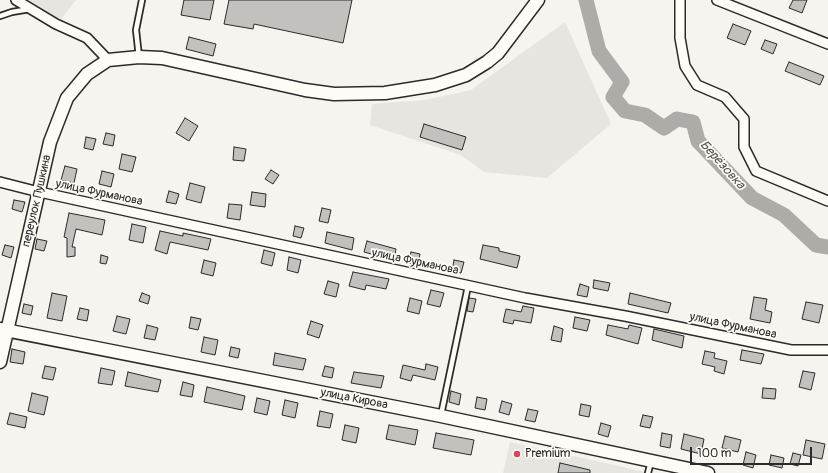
<!DOCTYPE html>
<html>
<head>
<meta charset="utf-8">
<style>
  body { margin:0 }
  #map { position:relative; width:828px; height:473px; overflow:hidden; background:#f5f4ef; font-family:Pangolin,sans-serif }
  canvas { display:block }
  .scale { position:absolute; left:690px; top:447px; width:122px; height:18px; box-sizing:border-box; border:2px solid #2b2b2b; border-top:0; padding-left:5px; font-size:12px; line-height:14px; white-space:nowrap; color:#2b2b2b; -webkit-text-stroke:3px #fdfcf7; paint-order:stroke }
</style>
</head>
<body>
<div id="map">
<canvas width="828" height="473"></canvas>
<div class="scale">100 m</div>
</div>
<script>
const ctx = document.querySelector('canvas').getContext('2d');
ctx.lineJoin = 'round';
function paint(path, color) {
  ctx.fillStyle = color;
  ctx.fill(path, 'evenodd');
}
function toPath(rows) {
  const path = new Path2D();
  for (const r of rows) {
    path.moveTo(r[0], r[1]);
    for (let i = 2; i < r.length; i += 2) path.lineTo(r[i], r[i + 1]);
  }
  return path;
}
function trace(path, color, width, dash) {
  ctx.strokeStyle = color;
  ctx.lineWidth = width;
  ctx.lineCap = dash ? 'butt' : 'round';
  ctx.setLineDash(dash || []);
  ctx.stroke(path);
}
function write(font, color, halo, rows, align = 'center') {
  ctx.font = font + ' Pangolin,sans-serif';
  ctx.lineWidth = 3.5;
  ctx.setLineDash([]);
  ctx.textBaseline = 'middle';
  ctx.strokeStyle = halo;
  ctx.fillStyle = color;
  for (const [text, x, y, turn = 0] of rows) {
    ctx.save();
    ctx.translate(x, y);
    ctx.rotate((+turn || 0) * Math.PI / 180);
    ctx.textAlign = isNaN(turn) ? turn : align;
    if (halo) ctx.strokeText(text, 0, 0);
    ctx.fillText(text, 0, 0);
    ctx.restore();
  }
}
paint(toPath([
  [24,0,76,0,61,19],
  [565,22,611,124,547,178,484,172,461,155,370,125,372,104,425,100,471,90],
  [510,442,650,473,503,473]
]), '#e6e5e0');
trace(toPath([
  [586,0,599,51,622,82,613,97,625,111,645,115,664,128,677,119,693,122,698,141,752,198,784,215,816,245,828,247]
]), '#adaca9', 15);
const building = toPath([
  [184,0,214,0,210,20,181,15,184,0],
  [229,0,352,0,343,43,254,24,253,29,224,24,229,0],
  [793,0,807,0,802,13,789,8,793,0],
  [733,24,751,31,745,45,727,38,733,24],
  [189,37,216,44,213,56,186,49,189,37],
  [765,40,777,44,773,54,761,49,765,40],
  [789,62,824,76,820,85,785,71,789,62],
  [185,118,198,126,189,141,176,133,185,118],
  [424,124,466,137,462,150,420,137,424,124],
  [106,133,115,135,113,146,103,144,106,133],
  [86,137,96,139,93,150,84,148,86,137],
  [234,147,246,149,244,161,233,160,234,147],
  [122,154,136,157,132,172,119,169,122,154],
  [65,166,77,169,74,183,61,180,65,166],
  [271,170,279,175,273,184,265,179,271,170],
  [102,171,114,174,111,187,99,184,102,171],
  [190,183,205,187,201,203,186,199,190,183],
  [169,191,179,194,176,204,166,202,169,191],
  [252,192,266,194,265,207,250,205,252,192],
  [14,200,25,202,22,212,12,209,14,200],
  [229,204,242,205,240,220,227,218,229,204],
  [322,208,331,210,328,223,319,221,322,208],
  [69,213,105,220,102,235,76,229,72,247,75,247,75,256,67,257,67,238,64,237,69,213],
  [132,224,146,227,143,243,129,240,132,224],
  [295,226,304,228,301,238,293,236,295,226],
  [160,231,183,236,183,233,211,239,208,250,170,242,167,254,155,250,160,231],
  [327,232,354,238,352,250,325,243,327,232],
  [37,239,47,241,44,251,35,249,37,239],
  [367,241,396,249,394,260,364,252,367,241],
  [5,245,14,247,11,258,2,255,5,245],
  [483,245,499,248,499,251,520,256,517,268,480,259,483,245],
  [264,250,275,253,272,266,261,263,264,250],
  [411,252,420,254,418,265,408,263,411,252],
  [101,255,108,257,106,264,100,263,101,255],
  [289,257,301,260,298,273,287,270,289,257],
  [204,260,216,263,213,276,201,273,204,260],
  [454,260,464,262,461,273,452,271,454,260],
  [353,272,389,279,386,289,366,285,365,290,349,286,353,272],
  [594,280,610,283,608,291,593,288,594,280],
  [328,281,339,284,336,297,324,294,328,281],
  [580,284,589,287,587,297,577,295,580,284],
  [431,290,444,293,440,307,427,304,431,290],
  [52,293,67,296,62,321,47,318,52,293],
  [142,293,150,296,148,304,139,301,142,293],
  [630,293,671,303,668,313,628,304,630,293],
  [754,297,767,299,765,310,772,312,770,323,750,319,754,297],
  [410,298,422,301,419,314,407,311,410,298],
  [469,298,476,299,473,312,467,311,469,298],
  [806,302,823,305,819,323,802,319,806,302],
  [24,304,33,306,31,315,22,313,24,304],
  [523,306,534,308,531,323,514,320,513,324,503,322,506,309,521,312,523,306],
  [80,308,89,310,87,321,77,319,80,308],
  [117,316,130,319,126,334,113,331,117,316],
  [191,317,201,319,198,330,189,328,191,317],
  [575,317,590,320,587,331,573,328,575,317],
  [311,321,323,325,319,338,307,334,311,321],
  [147,325,158,328,155,340,144,338,147,325],
  [608,325,628,329,629,325,642,328,638,344,606,335,608,325],
  [554,326,563,329,561,342,551,340,554,326],
  [654,329,684,336,682,348,652,340,654,329],
  [204,337,218,340,215,355,201,352,204,337],
  [231,347,240,349,238,358,229,356,231,347],
  [12,349,25,352,23,364,10,362,12,349],
  [742,350,764,354,761,364,740,360,742,350],
  [705,351,715,353,714,358,727,361,724,374,714,371,715,367,702,364,705,351],
  [275,353,306,359,303,370,273,365,275,353],
  [426,364,438,367,435,380,413,375,411,381,400,378,403,365,425,370,426,364],
  [45,366,56,368,53,380,42,378,45,366],
  [325,366,334,368,332,378,322,376,325,366],
  [101,368,115,371,112,385,98,383,101,368],
  [803,371,815,373,811,390,799,387,803,371],
  [128,372,161,380,158,392,125,386,128,372],
  [354,372,384,376,381,388,351,383,354,372],
  [183,382,194,385,192,397,180,395,183,382],
  [207,387,245,396,242,410,204,402,207,387],
  [763,388,776,389,775,399,762,398,763,388],
  [451,391,461,394,459,405,449,402,451,391],
  [32,393,48,397,44,415,28,411,32,393],
  [477,397,487,399,485,410,475,408,477,397],
  [257,398,270,401,267,415,254,412,257,398],
  [285,400,298,403,295,418,282,415,285,400],
  [502,401,512,404,509,415,499,412,502,401],
  [581,404,591,406,589,417,579,415,581,404],
  [528,409,538,411,535,422,525,420,528,409],
  [320,411,333,414,330,428,317,426,320,411],
  [10,413,27,417,25,428,7,424,10,413],
  [643,415,653,417,650,428,640,426,643,415],
  [601,423,611,426,608,437,598,434,601,423],
  [345,425,359,428,356,443,342,440,345,425],
  [389,425,418,430,415,445,386,439,389,425],
  [436,433,474,440,471,455,433,448,436,433],
  [662,433,672,435,670,448,660,446,662,433],
  [684,434,704,439,701,454,681,449,684,434],
  [725,436,741,440,738,452,722,448,725,436],
  [806,440,825,444,822,459,803,455,806,440],
  [746,452,756,455,753,468,743,465,746,452],
  [793,453,801,455,798,466,790,464,793,453],
  [771,455,784,458,782,468,769,465,771,455],
  [560,463,590,470,590,473,558,473,560,463]
]);
paint(building, '#c2c1be');
trace(building, '#2b2b2b', 1);
const service = toPath([
  [0,16,12,12,30,9],
  [139,57,136,30,142,0],
  [441,415,468,286],
  [648,473,651,461]
]);
const minor = toPath([
  [16,0,56,24,87,38,108,60],
  [680,0,680,38,685,66,697,85,725,97,744,119,744,147,756,171,828,201],
  [717,0,828,44],
  [0,182,35,191,525,298,625,316,791,350,828,350]
]);
const tertiary = toPath([
  [0,329,441,416,708,473],
  [0,362,50,142,67,98,87,74,108,60,139,57,162,58,305,90,334,94,385,93,435,85,466,75,487,62,498,53,538,0]
]);
trace(service, '#2b2b2b', 8);
trace(minor, '#2b2b2b', 12);
trace(tertiary, '#2b2b2b', 15);
trace(service, '#fdfcf7', 4.5);
trace(minor, '#fdfcf7', 9);
trace(tertiary, '#fdfcf7', 12);
for (const [x, y, r, color] of [
  [517,454,4,"#d1495b"]
]) {
  const dot = new Path2D();
  dot.arc(x, y, r, 0, 2 * Math.PI);
  ctx.fillStyle = color;
  ctx.fill(dot);
  trace(dot, '#fdfcf7', 1.5);
}
write('12px', '#2b2b2b', '#fdfcf7', [
  ["улица Фурманова",99,193,12],
  ["переулок Пушкина",37,201,-77],
  ["улица Фурманова",415,262,12],
  ["улица Фурманова",733,326,12],
  ["улица Кирова",354,399,11]
]);
write('12px', '#2b2b2b', '#fdfcf7', [
  ["Premium",525,454]
], 'left');
write('italic 13px', '#585857', '#fdfcf7', [
  ["Берёзовка",722,165,48]
]);
</script>
</body>
</html>
